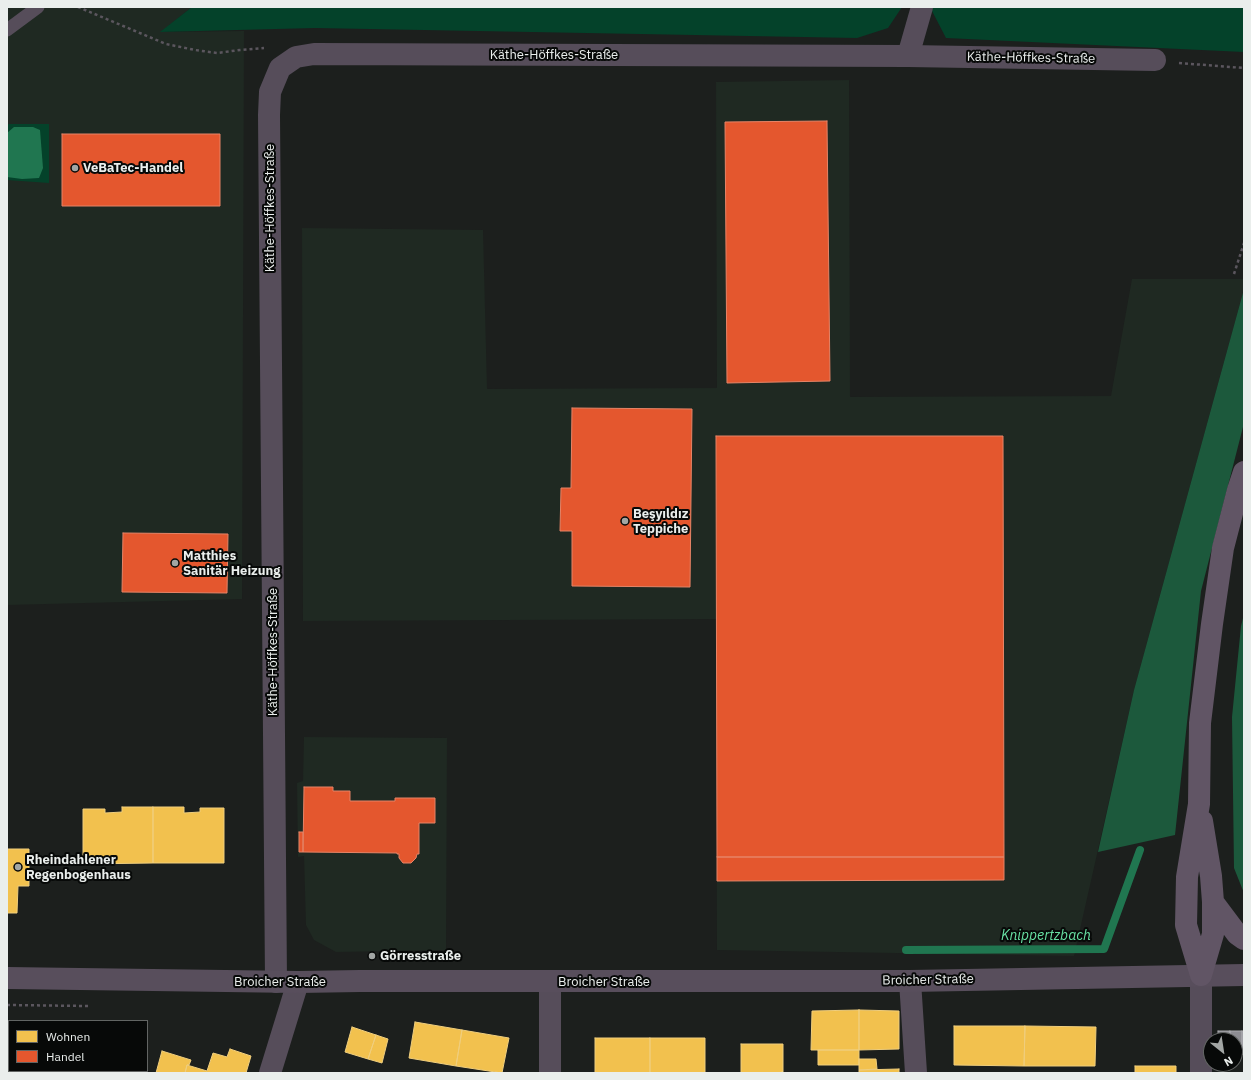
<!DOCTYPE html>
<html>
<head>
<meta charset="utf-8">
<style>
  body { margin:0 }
  #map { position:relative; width:1251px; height:1080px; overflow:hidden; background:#1c1f1d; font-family:"IBM Plex Sans",sans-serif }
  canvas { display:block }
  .frame { position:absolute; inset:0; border:8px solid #eaeeec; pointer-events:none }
  .legend { position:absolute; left:8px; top:1020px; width:140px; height:52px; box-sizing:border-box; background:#070908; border:1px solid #626563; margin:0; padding:5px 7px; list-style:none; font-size:12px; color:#eaeeec }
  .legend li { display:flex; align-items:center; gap:8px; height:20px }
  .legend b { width:20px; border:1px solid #626563 }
  .north { position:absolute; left:1203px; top:1032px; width:40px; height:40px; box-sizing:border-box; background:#070908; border:1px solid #626563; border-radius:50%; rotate:150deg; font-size:11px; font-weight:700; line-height:16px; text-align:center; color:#eaeeec }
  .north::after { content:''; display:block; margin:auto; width:14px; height:18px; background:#a2a6a4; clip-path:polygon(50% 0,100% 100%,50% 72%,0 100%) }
</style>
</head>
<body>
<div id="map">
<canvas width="1251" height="1080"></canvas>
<div class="frame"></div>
<ul class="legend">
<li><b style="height:11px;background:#f2c14e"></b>Wohnen</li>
<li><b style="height:11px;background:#e4572e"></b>Handel</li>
</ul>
<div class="north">N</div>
</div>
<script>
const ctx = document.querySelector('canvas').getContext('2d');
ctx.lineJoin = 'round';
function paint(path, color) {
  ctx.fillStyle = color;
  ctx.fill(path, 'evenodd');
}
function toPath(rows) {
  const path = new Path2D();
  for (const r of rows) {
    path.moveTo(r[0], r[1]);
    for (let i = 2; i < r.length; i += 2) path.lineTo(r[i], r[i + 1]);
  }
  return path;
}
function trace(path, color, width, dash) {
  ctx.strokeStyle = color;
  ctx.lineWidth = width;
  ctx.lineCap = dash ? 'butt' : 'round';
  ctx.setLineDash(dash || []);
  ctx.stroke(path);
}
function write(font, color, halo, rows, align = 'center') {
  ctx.font = font + ' "IBM Plex Sans",sans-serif';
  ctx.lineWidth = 4;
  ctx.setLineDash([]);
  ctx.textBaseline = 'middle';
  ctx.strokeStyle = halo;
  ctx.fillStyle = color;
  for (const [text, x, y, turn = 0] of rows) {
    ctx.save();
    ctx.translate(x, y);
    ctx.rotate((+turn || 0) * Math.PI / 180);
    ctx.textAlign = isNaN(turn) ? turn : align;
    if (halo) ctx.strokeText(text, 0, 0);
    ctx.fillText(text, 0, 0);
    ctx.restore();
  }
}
paint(toPath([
  [7,7,192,7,161,32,244,31,242,599,7,605],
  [849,80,850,397,1111,396,1132,279,1244,279,1244,289,1134,690,1074,956,717,950,716,619,303,621,302,228,483,230,487,389,717,388,716,82],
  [304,737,447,738,446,950,336,952,314,940,306,925,304,856,298,857,297,783,303,781]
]), '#1f2922');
paint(toPath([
  [192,7,902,7,888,28,857,38,315,28,160,32],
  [933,7,1244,7,1244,52,946,38,932,11],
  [9,124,49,124,49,183,7,180,7,125]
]), '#04422a');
paint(toPath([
  [1244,289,1244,423,1201,591,1175,835,1098,852,1134,690],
  [1244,614,1244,893,1234,868,1232,717,1241,626]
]), '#1c593c');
paint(toPath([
  [14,127,33,127,40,130,43,168,39,178,22,179,7,177,7,133]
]), '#207650');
const homes = toPath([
  [122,807,153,807,153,863,83,864,83,809,105,809,105,813,122,812,122,807],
  [153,807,184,807,184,813,200,812,200,808,224,808,224,863,153,863,153,807],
  [7,849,29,849,29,886,18,886,17,913,7,913,7,849],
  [859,1010,859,1050,811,1050,812,1011,859,1010],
  [859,1010,899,1011,899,1049,859,1050,859,1010],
  [415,1022,462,1030,456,1066,409,1058,415,1022],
  [954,1026,1025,1026,1024,1066,954,1065,954,1026],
  [1025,1026,1096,1027,1095,1066,1024,1066,1025,1026],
  [352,1027,376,1035,368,1059,345,1052,352,1027],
  [462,1030,509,1038,502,1073,456,1066,462,1030],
  [7,1032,9,1033,9,1051,7,1057,7,1032],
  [376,1035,388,1039,382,1063,368,1059,376,1035],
  [595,1038,650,1038,650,1073,595,1073,595,1038],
  [650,1038,705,1038,705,1073,650,1073,650,1038],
  [741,1044,783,1044,783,1072,782,1071,782,1073,741,1073,741,1044],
  [230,1049,251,1056,246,1073,185,1073,187,1065,207,1071,213,1053,227,1057,230,1049],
  [818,1050,859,1050,859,1065,818,1065,818,1050],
  [162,1051,191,1060,189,1065,187,1065,185,1073,156,1073,162,1051],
  [859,1059,876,1059,877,1069,859,1070,859,1059],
  [1135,1066,1176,1066,1176,1073,1135,1073,1135,1066],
  [899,1069,899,1073,859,1073,859,1070,899,1069]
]);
paint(homes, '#f2c14e');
trace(homes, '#f0ce7d', 1);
const shops = toPath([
  [827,121,830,381,727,383,725,122,827,121],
  [62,134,220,134,220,206,62,206,62,134],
  [572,408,692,409,690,587,572,586,572,531,560,531,561,488,571,488,572,408],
  [716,436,1003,436,1004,857,717,857,716,436],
  [123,533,228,534,227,593,122,592,123,533],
  [304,787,333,787,333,791,350,791,350,801,395,801,395,798,435,798,435,823,419,823,419,854,417,854,416,858,411,863,403,863,399,858,399,854,397,854,397,853,303,852,304,787],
  [299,832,303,832,303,852,299,852,299,832],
  [717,857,1004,857,1004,880,717,881,717,857]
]);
paint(shops, '#e4572e');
trace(shops, '#e68467', 1);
const industry = toPath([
  [1218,1031,1230,1031,1230,1040,1218,1040,1218,1031],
  [1230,1031,1242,1031,1242,1054,1235,1054,1235,1040,1230,1040,1230,1031],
  [1242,1031,1244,1031,1244,1055,1242,1054,1242,1031]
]);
paint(industry, '#8d8d92');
trace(industry, '#a9aaad', 1);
trace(toPath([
  [906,950,1104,949,1140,850]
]), '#207650', 8);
trace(toPath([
  [78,7,166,44,195,50,217,53,240,50,264,48],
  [1179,63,1244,68],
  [1234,274,1244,243],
  [7,1005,88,1006]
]), '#5b565e', 2.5, [3, 3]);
trace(toPath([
  [7,30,38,7]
]), '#564d5a', 13);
trace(toPath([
  [908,56,1155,60],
  [910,981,916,1073],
  [276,982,269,115,270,92,280,68,296,57,314,54,908,56,922,7],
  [270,1073,298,982],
  [550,1073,550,982],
  [1201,1073,1201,975]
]), '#564d5a', 22);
trace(toPath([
  [7,978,298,982,360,981,910,981,1244,975]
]), '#584e5c', 22);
trace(toPath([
  [1213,902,1237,934,1244,939],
  [1201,975,1186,925,1187,877,1199,804,1200,723,1212,624,1223,548,1238,490,1244,472],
  [1201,975,1213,934,1213,902,1211,876,1202,821]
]), '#615565', 22);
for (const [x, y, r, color] of [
  [75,168,4,"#a2a6a4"],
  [625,521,4,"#a2a6a4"],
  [175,563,4,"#a2a6a4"],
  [18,867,4,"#a2a6a4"],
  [372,956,4,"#a2a6a4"]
]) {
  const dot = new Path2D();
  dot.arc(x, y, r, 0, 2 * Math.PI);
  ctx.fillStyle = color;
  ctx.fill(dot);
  trace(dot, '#070908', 1.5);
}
write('13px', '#eaeeec', '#070908', [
  ["Käthe-Höffkes-Straße",554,55],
  ["Käthe-Höffkes-Straße",1031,58,1],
  ["Käthe-Höffkes-Straße",270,208,-90],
  ["Käthe-Höffkes-Straße",273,652,-90],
  ["Broicher Straße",928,980,-1],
  ["Broicher Straße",280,982],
  ["Broicher Straße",604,982]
]);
write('bold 13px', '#eaeeec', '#070908', [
  ["VeBaTec-Handel",83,168],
  ["Beşyıldız",633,514],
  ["Teppiche",633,529],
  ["Matthies",183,556],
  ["Sanitär Heizung",183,571],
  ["Rheindahlener",26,860],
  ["Regenbogenhaus",26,875],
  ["Görresstraße",380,956]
], 'left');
write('italic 14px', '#68e0a3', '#070908', [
  ["Knippertzbach",1046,936]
]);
</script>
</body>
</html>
